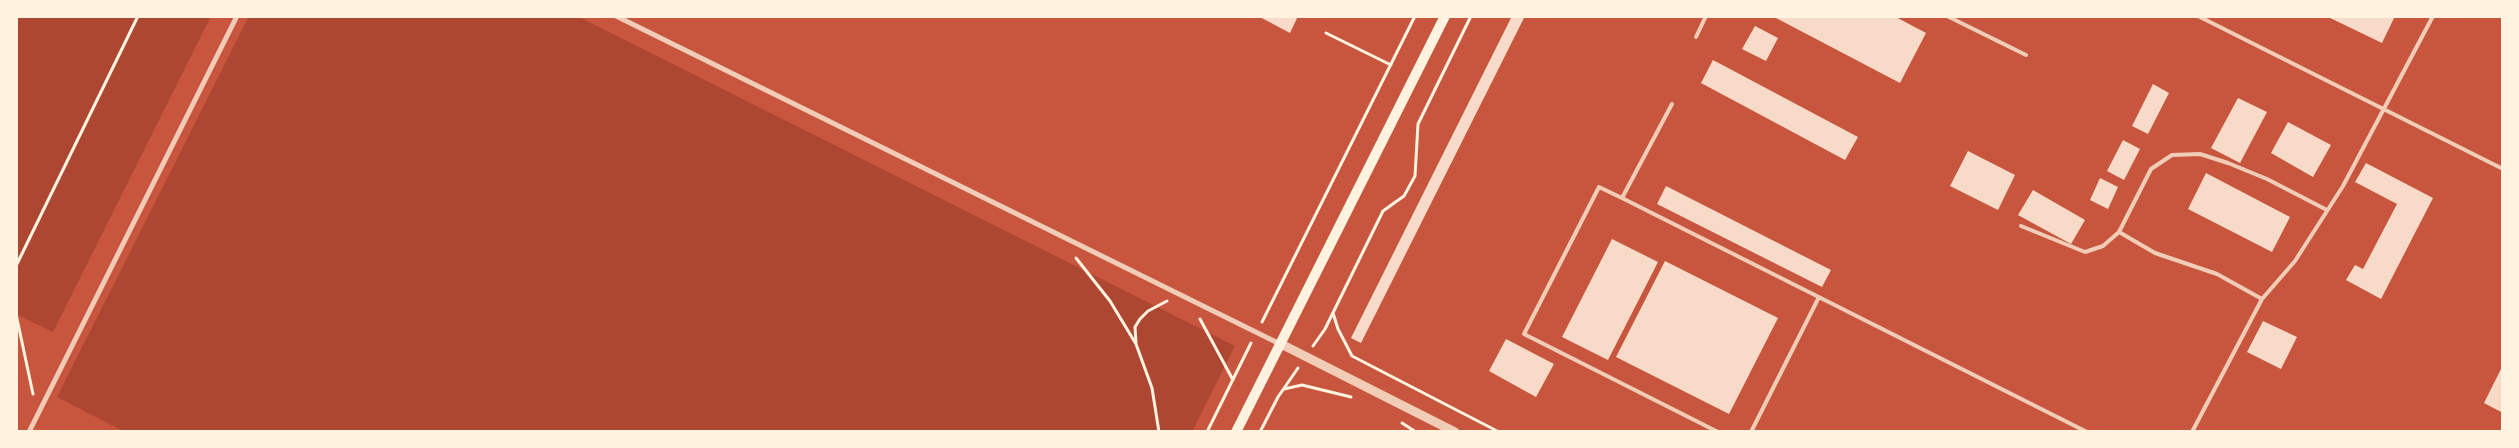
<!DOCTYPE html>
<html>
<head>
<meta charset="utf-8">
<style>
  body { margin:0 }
  #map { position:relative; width:2519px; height:448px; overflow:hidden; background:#c8553d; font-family:Montserrat,sans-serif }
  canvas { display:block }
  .frame { position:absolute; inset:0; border:18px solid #fff3e0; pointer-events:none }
</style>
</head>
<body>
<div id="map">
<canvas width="2519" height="448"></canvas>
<div class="frame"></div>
</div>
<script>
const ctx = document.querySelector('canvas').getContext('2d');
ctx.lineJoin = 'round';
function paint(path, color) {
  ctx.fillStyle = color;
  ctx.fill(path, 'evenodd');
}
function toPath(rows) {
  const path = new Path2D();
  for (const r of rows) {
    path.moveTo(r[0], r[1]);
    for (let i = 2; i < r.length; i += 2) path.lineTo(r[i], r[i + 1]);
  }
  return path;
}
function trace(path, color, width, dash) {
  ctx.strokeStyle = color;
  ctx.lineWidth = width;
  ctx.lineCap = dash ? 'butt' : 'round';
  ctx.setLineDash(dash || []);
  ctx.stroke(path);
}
paint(toPath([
  [16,16,211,16,53,332,16,314],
  [249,16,577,16,1235,346,1192,432,125,432,57,397]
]), '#ae4732');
paint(toPath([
  [1258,16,1298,16,1290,33],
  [1512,16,1525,16,1361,343,1351,338],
  [1777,16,1894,16,1926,33,1900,83,1776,18],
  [2326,16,2395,16,2382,43],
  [1755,26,1778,38,1766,61,1742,49],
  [1713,60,1858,137,1845,160,1701,83],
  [2153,84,2169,93,2148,134,2132,126],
  [2238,98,2267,112,2240,163,2211,148],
  [2288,122,2331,145,2313,177,2271,153],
  [2123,140,2140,149,2124,180,2107,171],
  [1968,151,2015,175,1998,210,1950,186],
  [2366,163,2433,198,2381,299,2346,280,2355,265,2363,269,2397,204,2355,182],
  [2206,173,2290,217,2272,252,2188,209],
  [2100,178,2118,187,2108,209,2090,200],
  [1666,186,1831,270,1822,287,1657,204],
  [2033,190,2085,220,2071,244,2018,215],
  [1612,239,1658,262,1608,360,1562,337],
  [1665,261,1778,318,1729,414,1616,357],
  [2263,321,2297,337,2281,369,2247,352],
  [1506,339,1554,364,1536,397,1489,371],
  [2503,365,2503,413,2484,403]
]), '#f7dbc8');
trace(toPath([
  [1326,33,1391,65],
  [1076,258,1110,301,1136,344,1152,388,1159,432],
  [16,266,138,16],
  [1333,313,1338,329,1352,356,1499,432],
  [16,314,33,394],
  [1200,319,1233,380],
  [1262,322,1415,16],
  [1136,343,1135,327,1140,319,1148,311,1167,301],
  [1313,346,1325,329,1383,211,1404,196,1415,176,1418,124,1471,16],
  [1284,389,1302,385,1351,397],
  [1402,423,1416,432],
  [1207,432,1251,343],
  [1260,432,1278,397,1298,368]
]), '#fff3e0', 3);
trace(toPath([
  [1947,16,2026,55],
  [2198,16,2503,169],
  [1696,37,1706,16],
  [1672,104,1622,198,2087,432],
  [1622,198,1599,187,1524,334,1718,432],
  [2021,226,2085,252,2103,246,2119,232,2155,253,2217,274,2262,299],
  [2119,232,2151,169,2172,155,2200,154,2228,163,2267,179,2327,210],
  [1751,432,1819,297],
  [2192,432,2262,299,2295,261,2343,186,2433,16]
]), '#f1ccb7', 4);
trace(toPath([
  [616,16,1280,344],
  [29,432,237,16]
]), '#f1ccb7', 5);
trace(toPath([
  [1281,344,1455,432]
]), '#f1ccb7', 9);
trace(toPath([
  [1236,432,1445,16]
]), '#fff3e0', 10);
</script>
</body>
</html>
